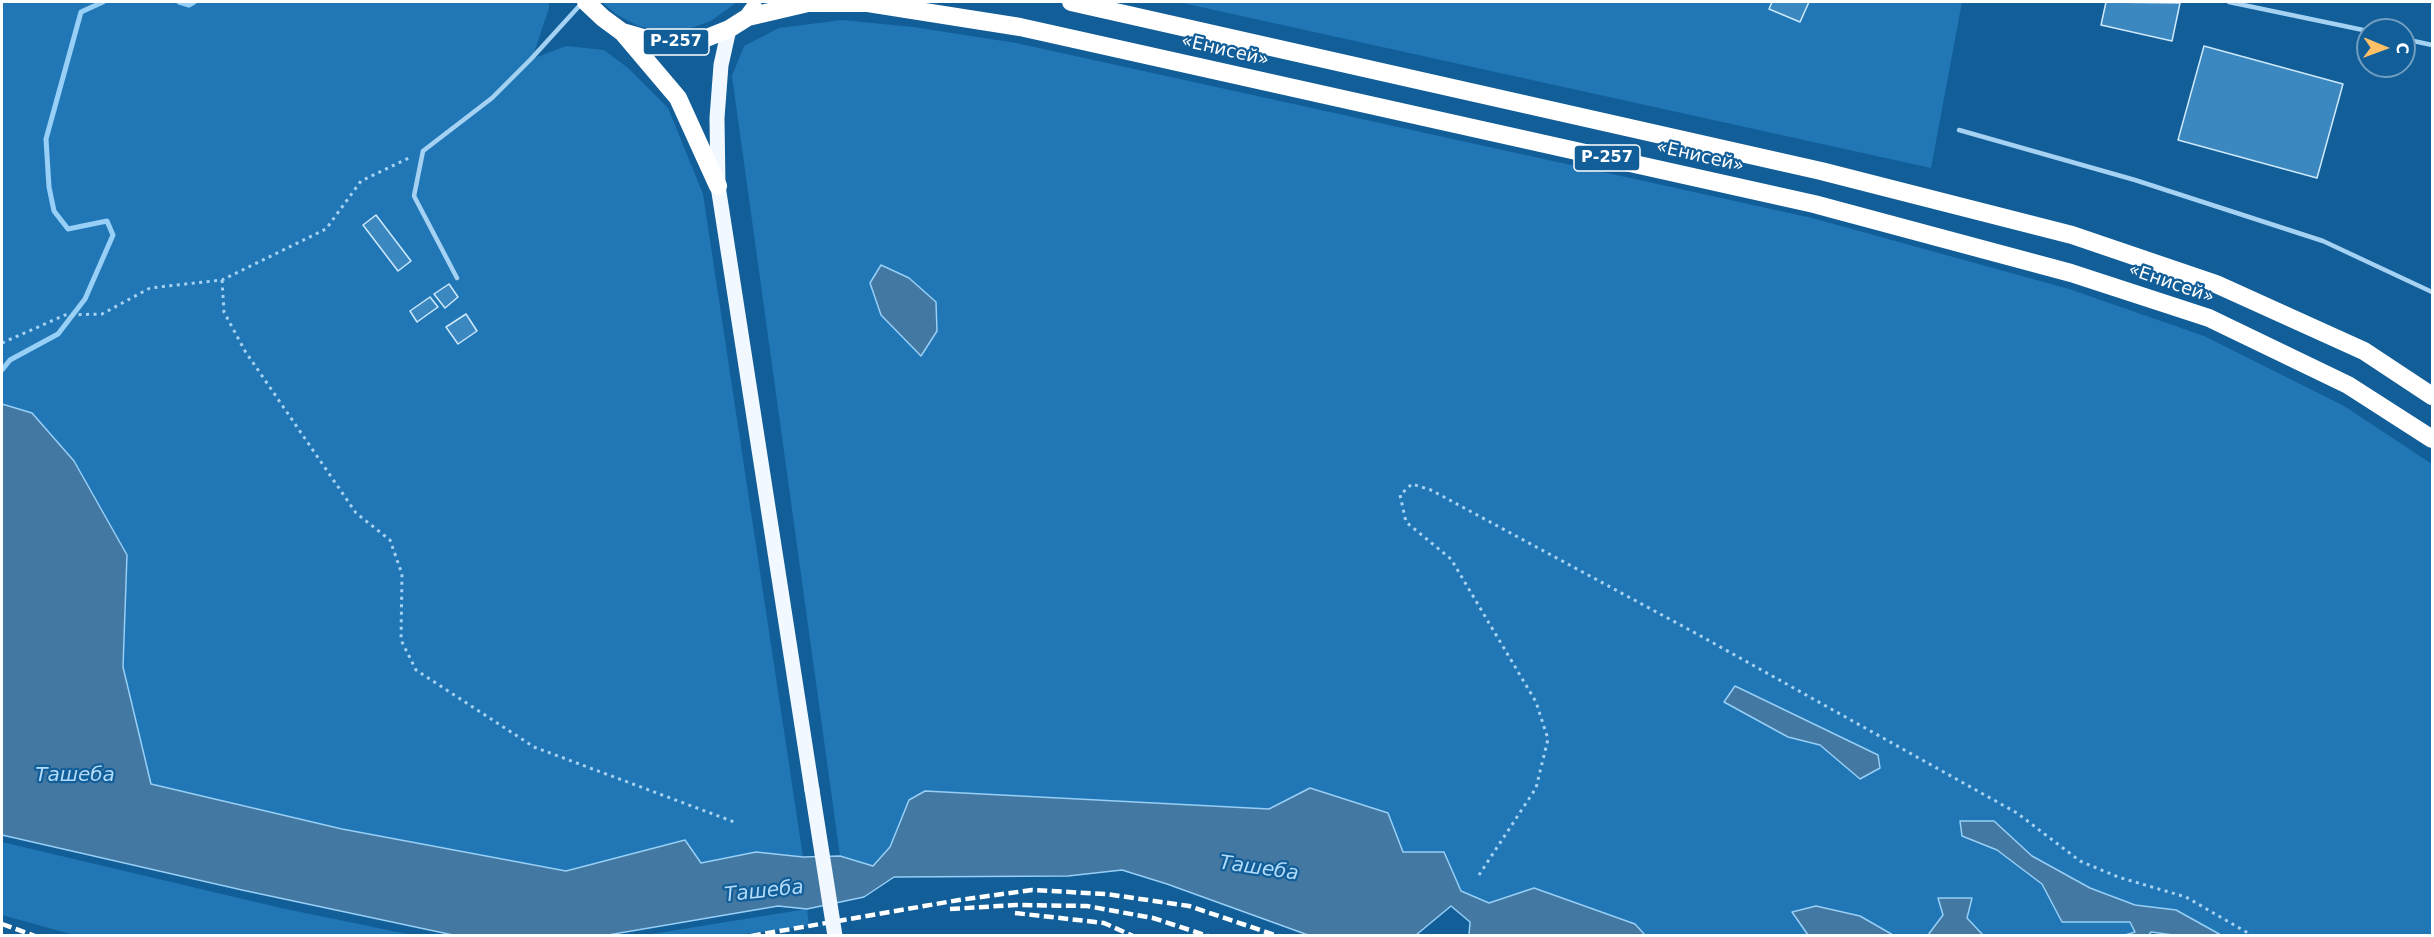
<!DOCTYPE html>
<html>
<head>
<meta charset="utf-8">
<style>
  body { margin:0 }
  #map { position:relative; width:2434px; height:937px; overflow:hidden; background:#125e98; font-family:"DejaVu Sans",sans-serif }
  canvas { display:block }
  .frame { position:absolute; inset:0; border:3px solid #fff; pointer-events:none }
  .north { position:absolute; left:2356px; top:18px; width:60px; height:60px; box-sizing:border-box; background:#125e98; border:2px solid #719ec1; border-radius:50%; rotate:91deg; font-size:16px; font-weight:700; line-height:24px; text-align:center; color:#fff }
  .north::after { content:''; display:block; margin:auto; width:21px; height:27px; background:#ffc067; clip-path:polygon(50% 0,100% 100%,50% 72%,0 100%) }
</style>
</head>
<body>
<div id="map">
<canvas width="2434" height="937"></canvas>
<div class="frame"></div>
<div class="north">С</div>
</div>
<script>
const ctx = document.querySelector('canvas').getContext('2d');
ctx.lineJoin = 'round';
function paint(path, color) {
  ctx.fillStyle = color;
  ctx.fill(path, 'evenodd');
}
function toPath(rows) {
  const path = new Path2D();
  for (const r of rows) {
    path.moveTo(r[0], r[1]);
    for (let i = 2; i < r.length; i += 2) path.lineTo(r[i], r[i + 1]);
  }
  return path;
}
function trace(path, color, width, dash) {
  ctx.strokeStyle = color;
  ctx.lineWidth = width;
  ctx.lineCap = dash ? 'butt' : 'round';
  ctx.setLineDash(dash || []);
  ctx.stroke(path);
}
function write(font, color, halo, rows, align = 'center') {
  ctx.font = font + ' "DejaVu Sans",sans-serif';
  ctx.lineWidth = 4.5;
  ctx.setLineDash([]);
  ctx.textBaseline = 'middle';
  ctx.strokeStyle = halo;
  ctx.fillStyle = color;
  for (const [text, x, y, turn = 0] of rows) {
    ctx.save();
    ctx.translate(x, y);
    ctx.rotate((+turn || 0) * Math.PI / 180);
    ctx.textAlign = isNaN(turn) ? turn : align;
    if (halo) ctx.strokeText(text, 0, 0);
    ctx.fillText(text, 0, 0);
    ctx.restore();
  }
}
paint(toPath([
  [2,2,549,2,549,8,532,59,566,46,604,50,628,68,668,108,703,194,803,857,756,852,700,863,615,859,566,871,342,829,151,784,123,667,127,555,32,413,2,404],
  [602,2,737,2,711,21,688,29,663,31,638,26,616,14],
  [1178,2,1962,2,1931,168],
  [842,20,913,27,1016,43,1812,218,2069,289,2204,336,2344,406,2432,464,2432,935,2221,935,2176,910,2135,905,2090,888,2032,856,1994,821,1962,836,1997,850,2042,884,2062,922,2130,922,2135,933,2125,936,1983,935,1967,918,1972,898,1938,898,1943,915,1928,935,1893,935,1860,916,1792,912,1808,935,1645,935,1635,924,1534,888,1489,903,1461,891,1443,852,1403,852,1310,788,1270,809,925,791,909,800,890,847,873,866,840,856,732,76,744,46,779,28],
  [1735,686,1880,768,1859,779,1820,745,1788,737,1725,702],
  [2,842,281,908,412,935,74,935,2,915],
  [807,909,809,926,728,936,646,935]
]), '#2177b6');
const water = toPath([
  [881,265,909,278,936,302,937,331,921,356,881,315,870,283,881,265],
  [2,404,32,413,74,461,127,555,123,667,151,784,342,829,566,871,685,840,701,863,756,852,803,857,840,856,873,866,890,847,909,800,925,791,1269,809,1310,788,1388,813,1403,852,1444,852,1461,891,1489,903,1534,888,1635,924,1645,935,1469,935,1470,922,1451,906,1416,935,1308,935,1167,884,1122,870,1068,876,894,877,864,897,807,909,778,906,608,935,453,935,242,890,2,835,2,404],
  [1735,686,1878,755,1880,768,1860,779,1820,745,1788,737,1724,702,1735,686],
  [1960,821,1994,821,2032,856,2090,888,2135,905,2176,910,2221,935,2173,935,2151,932,2149,935,2125,935,2135,932,2130,922,2062,922,2042,884,1997,850,1962,836,1960,821],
  [1938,898,1972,898,1967,918,1983,935,1928,935,1943,915,1938,898],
  [1816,906,1860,916,1893,935,1808,935,1792,912,1816,906]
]);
paint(water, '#4378a2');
trace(water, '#97cff6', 1.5);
trace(toPath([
  [179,2,189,5,194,2],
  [2,370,10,360,58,334,85,299,113,235,107,221,68,229,54,211,49,187,46,139,81,12,103,2]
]), '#97cff6', 5);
const building = toPath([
  [1772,2,1809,2,1800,22,1769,9,1772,2],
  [2106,2,2180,3,2172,41,2101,25,2106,2],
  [2204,46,2343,84,2317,178,2178,140,2204,46],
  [376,215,411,261,398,271,363,225,376,215],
  [449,284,458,297,445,308,434,294,449,284],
  [430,297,438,307,417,322,410,311,430,297],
  [466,314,477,331,458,344,446,327,466,314]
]);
paint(building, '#3b87c0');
trace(building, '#cde9fd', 1.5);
trace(toPath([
  [222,280,224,312,245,351,356,513,390,540,402,574,401,640,416,670,534,747,737,823],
  [2,343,65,315,102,314,150,288,222,280,326,229,361,181,411,157],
  [1479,875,1536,788,1548,739,1536,702,1451,559,1406,522,1400,495,1412,484,1431,490,1699,635,2017,813,2080,861,2118,877,2186,897,2253,936]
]), '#a5d2f3', 3, [3, 4.5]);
trace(toPath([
  [2229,2,2368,31],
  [2404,39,2432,45],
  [1959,130,2135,180,2323,241,2432,292],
  [457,278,414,196,423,151,492,98,531,59,581,4]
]), '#a5d2f3', 4.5);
trace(toPath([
  [729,29,721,65,717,118,718,186,812,790]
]), '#f1f8ff', 15);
trace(toPath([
  [586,2,603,18,622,32,650,40,670,42,704,39,729,29,748,17,754,9],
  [1071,2,1821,171,2072,235,2216,284,2364,351,2432,396],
  [748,17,808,3,868,3,1020,27,1814,204,2071,273,2209,318,2348,385,2432,439],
  [623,33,678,98,718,186]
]), '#fff', 18);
trace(toPath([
  [950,909,1016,905,1087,906,1153,918,1208,936],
  [1015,913,1104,923,1133,936],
  [2,924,35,936],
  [751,936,959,900,1032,890,1106,894,1189,906,1278,936]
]), '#fff', 4.5, [10, 4.5]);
trace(toPath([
  [812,790,835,936]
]), '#f1f8ff', 15);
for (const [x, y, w] of [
  [676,42,66],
  [1607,158,66]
]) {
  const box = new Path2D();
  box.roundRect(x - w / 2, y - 13, w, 26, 4.5);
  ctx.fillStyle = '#125e98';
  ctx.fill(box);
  trace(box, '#fff', 1.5);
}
write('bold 16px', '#fff', null, [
  ["Р-257",676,42],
  ["Р-257",1607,158]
]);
write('18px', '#fff', '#125e98', [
  ["«Енисей»",1225,51,13],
  ["«Енисей»",1700,157,13],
  ["«Енисей»",2171,284,19]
]);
write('italic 20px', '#b1dbfa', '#125e98', [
  ["Ташеба",75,776],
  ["Ташеба",1259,869,8],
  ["Ташеба",764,892,-6]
]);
</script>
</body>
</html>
